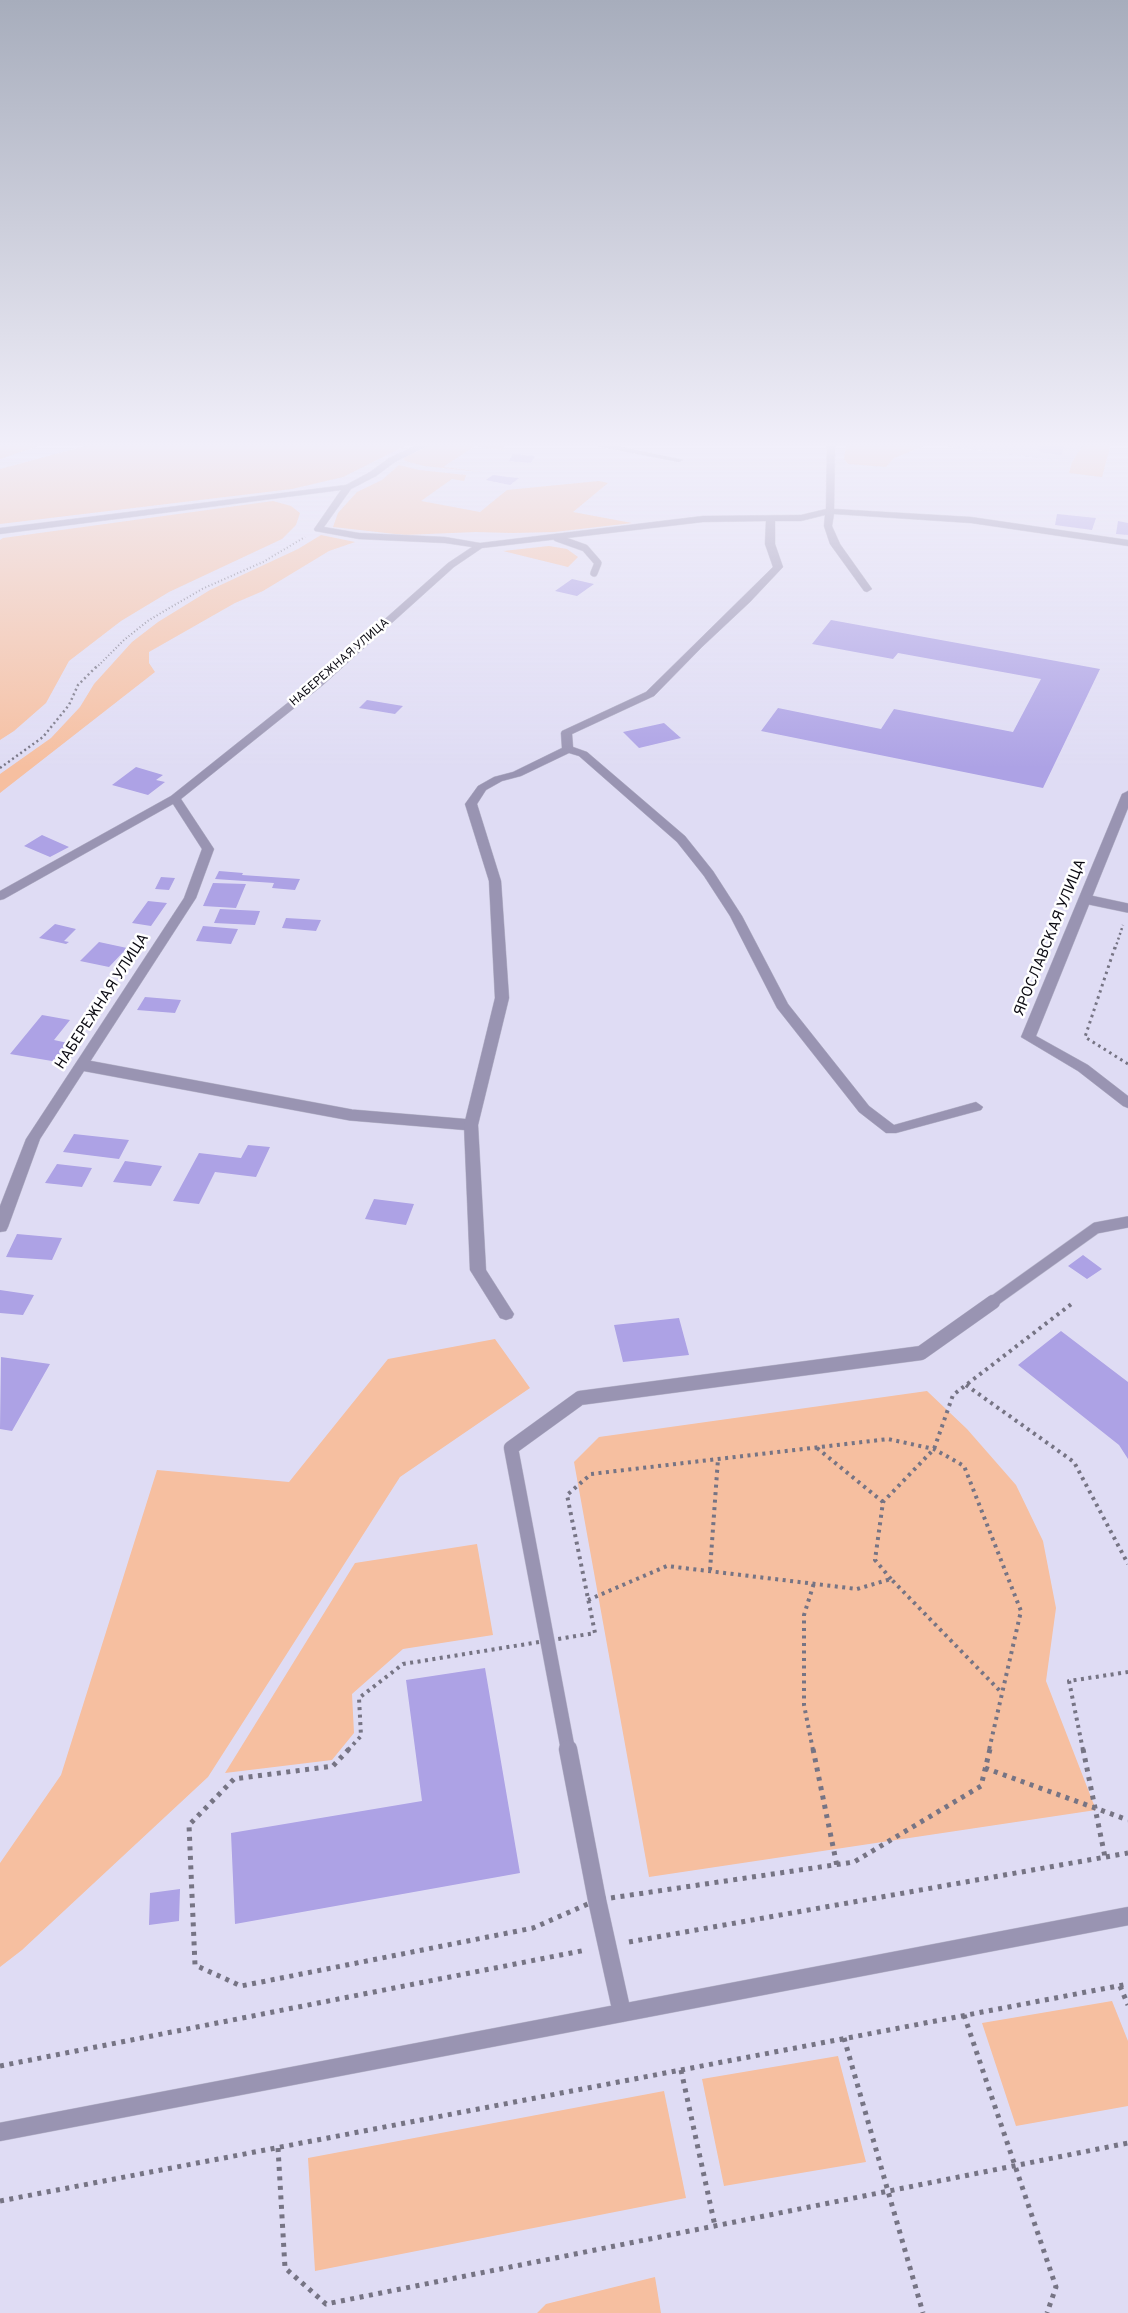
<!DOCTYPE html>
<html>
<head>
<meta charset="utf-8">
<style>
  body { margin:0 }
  canvas { display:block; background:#dfdcf4 }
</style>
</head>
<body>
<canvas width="1128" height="2313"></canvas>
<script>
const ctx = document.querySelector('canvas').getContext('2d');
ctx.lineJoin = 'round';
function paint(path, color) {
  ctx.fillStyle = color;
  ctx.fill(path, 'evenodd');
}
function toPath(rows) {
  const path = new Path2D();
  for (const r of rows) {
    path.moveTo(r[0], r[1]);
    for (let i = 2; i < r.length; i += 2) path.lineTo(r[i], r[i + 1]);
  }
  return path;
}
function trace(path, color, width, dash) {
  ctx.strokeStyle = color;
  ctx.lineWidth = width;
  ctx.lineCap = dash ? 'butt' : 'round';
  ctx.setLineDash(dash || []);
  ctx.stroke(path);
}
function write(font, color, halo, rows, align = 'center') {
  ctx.font = font + ' Overpass,sans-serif';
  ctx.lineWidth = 5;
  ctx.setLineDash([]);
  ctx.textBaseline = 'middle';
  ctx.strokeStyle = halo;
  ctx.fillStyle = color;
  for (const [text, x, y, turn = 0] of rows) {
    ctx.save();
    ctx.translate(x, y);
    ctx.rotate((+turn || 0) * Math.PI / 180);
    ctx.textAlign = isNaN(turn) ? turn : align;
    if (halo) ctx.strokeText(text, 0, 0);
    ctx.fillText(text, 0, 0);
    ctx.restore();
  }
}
paint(toPath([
  [929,444,1084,444,1072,462]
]), '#d5d1f0');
paint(toPath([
  [0,444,44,444,0,459],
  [93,444,409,444,343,477,292,489,0,524,0,469],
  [433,444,508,444,500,449,507,451,475,446,443,467,482,472,424,466,405,461,403,458],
  [846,444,929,444,894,458,886,467,848,464,844,459],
  [1084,444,1111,444,1102,477,1069,473,1072,462],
  [399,465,419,470,466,475,464,481,452,479,421,501,480,512,507,490,599,481,608,483,573,512,632,523,554,532,512,533,476,532,404,535,333,527,338,513,357,492,382,480],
  [273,501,291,506,300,513,296,525,282,539,169,592,121,621,69,661,46,703,14,731,0,740,0,540,3,538],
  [321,535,355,542,329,551,263,591,235,603,149,652,149,663,155,672,0,793,0,774,51,738,80,707,94,684,132,642,158,622,210,590,298,549],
  [549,546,567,549,578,557,568,567,503,551],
  [495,1339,530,1388,400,1477,208,1777,22,1950,0,1967,0,1863,61,1775,157,1470,289,1482,388,1359],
  [927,1391,967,1429,1016,1485,1043,1541,1056,1608,1046,1681,1096,1810,649,1877,574,1462,599,1437],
  [477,1544,493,1635,403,1649,352,1694,354,1733,332,1760,225,1773,355,1563],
  [1112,2001,1128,2041,1128,2106,1016,2126,982,2023],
  [838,2056,866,2162,724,2186,702,2079],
  [664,2091,686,2198,315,2271,308,2158],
  [655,2277,661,2313,537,2313,546,2304]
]), '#f6bfa0');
paint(toPath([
  [1041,444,1064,447,1061,455,1039,452],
  [513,454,535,456,531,463,509,461],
  [493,475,507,477,519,478,510,485,486,480],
  [1057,514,1096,518,1092,530,1055,525],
  [1118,521,1128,523,1128,535,1116,534],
  [572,579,594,584,577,596,555,591],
  [831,620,1100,669,1043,788,761,731,778,708,881,729,894,709,1013,732,1041,679,898,653,893,659,812,644],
  [367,700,403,706,395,714,359,708],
  [664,723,681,738,639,748,623,732],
  [136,767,163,775,156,780,165,782,148,795,112,785],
  [42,835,69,847,50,857,24,846],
  [219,871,243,873,242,875,300,879,295,890,272,888,274,883,215,879],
  [161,877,175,878,169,890,155,889],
  [213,883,246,884,236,908,203,906],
  [148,901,167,903,151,926,132,923],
  [220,909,260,911,255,925,214,923],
  [286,918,321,920,316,931,282,928],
  [55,924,76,929,64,941,69,942,66,944,39,938],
  [203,926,238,929,231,944,196,941],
  [99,942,127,948,109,967,80,961],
  [145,997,181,1000,175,1013,137,1010],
  [42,1015,70,1020,54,1040,68,1043,62,1051,72,1053,64,1063,10,1054],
  [74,1134,129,1140,119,1159,63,1152],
  [248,1145,270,1147,256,1177,215,1172,199,1204,173,1201,199,1153,241,1158],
  [125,1161,162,1166,151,1186,113,1182],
  [57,1164,92,1168,82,1187,45,1183],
  [374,1199,414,1204,406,1225,365,1219],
  [17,1234,62,1238,52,1260,6,1257],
  [1083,1255,1102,1269,1087,1279,1068,1266],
  [0,1290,34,1295,23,1315,0,1313],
  [679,1318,689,1355,623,1362,614,1325],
  [1061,1331,1128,1382,1128,1459,1119,1445,1018,1365],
  [1,1357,50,1364,12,1431,0,1429],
  [485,1668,520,1873,235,1924,231,1833,422,1801,406,1680],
  [180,1889,179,1921,149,1925,150,1893]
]), '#ada2e5');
const laneFar4 = toPath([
  [557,538,585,548,598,563,594,573]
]);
const laneFar3 = toPath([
  [1085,899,1128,908]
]);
const laneFar2 = toPath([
  [82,1065,351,1115,471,1125],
  [991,1303,1096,1228,1128,1222]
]);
const laneFar1 = toPath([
  [568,1750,511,1448,580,1398,921,1353,993,1302]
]);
const lane = toPath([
  [568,1749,597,1900,622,2013],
  [0,2132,1128,1916]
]);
const street = toPath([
  [420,444,431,444,395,462,376,476,351,489,324,527,359,533,445,537,480,543,703,516,801,515,826,509,827,444,835,444,834,509,971,517,1128,540,1128,546,971,523,834,514,832,526,840,544,872,589,867,592,864,591,830,544,824,526,825,515,801,521,775,521,775,544,783,567,750,602,702,647,654,696,572,734,573,747,587,752,685,836,713,871,742,916,788,1004,869,1106,894,1125,976,1102,983,1107,981,1110,896,1133,886,1133,859,1112,777,1008,730,916,704,876,677,842,579,756,569,753,521,776,502,781,486,790,477,804,501,881,509,998,478,1125,486,1270,514,1314,512,1318,506,1320,500,1318,470,1270,464,1125,495,998,489,881,465,804,478,786,494,777,513,772,562,748,561,733,562,731,646,692,773,567,765,544,766,521,703,522,482,548,454,567,323,685,181,799,214,849,196,898,40,1139,8,1227,6,1231,0,1232,0,1206,26,1139,184,898,202,849,173,804,4,899,0,900,0,891,171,796,315,681,448,563,472,547,445,543,359,539,315,531,314,529,341,490,0,534,0,528,346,485,370,472,389,458,420,444],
  [588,444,606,444,683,460,679,462,588,444],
  [1128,791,1128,808,1036,1036,1088,1065,1128,1096,1128,1108,1123,1106,1078,1071,1021,1037,1122,794,1128,791]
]);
trace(laneFar4, '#bdbbd0', 8);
trace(laneFar3, '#bdbbd0', 10);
trace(laneFar2, '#bdbbd0', 12);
trace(laneFar1, '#bdbbd0', 15);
trace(lane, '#bdbbd0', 19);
trace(street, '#bdbbd0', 1);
trace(toPath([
  [96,668,124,640,149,620,202,589,263,562,305,537]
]), '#767484', 2, [1, 2.5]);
trace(toPath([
  [0,768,43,737,69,705,78,685,97,666],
  [1115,949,1123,925]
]), '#767484', 2.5, [2, 3]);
trace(toPath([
  [1115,947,1085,1037,1128,1064]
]), '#767484', 3, [2.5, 4]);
trace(toPath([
  [966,1385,1074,1462,1128,1564],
  [817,1448,883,1502],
  [710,1570,718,1459],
  [891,1579,875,1560,883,1502,934,1449,953,1395,1074,1302],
  [588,1600,667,1566,857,1589,891,1579,1002,1693],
  [348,1750,361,1736,359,1698,403,1664,595,1633,567,1495,591,1474,888,1439,934,1449,964,1466,1021,1611,989,1750],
  [813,1750,804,1705,804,1615,814,1583],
  [1083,1750,1069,1681,1128,1672]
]), '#767484', 4, [3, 4.5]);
trace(toPath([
  [349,1749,333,1766,234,1779,189,1825,195,1965,241,1986,533,1928,597,1900,854,1862,981,1786,990,1749],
  [813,1749,837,1866],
  [1083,1749,1105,1857],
  [985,1768,1128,1820],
  [629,1942,1128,1853],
  [1120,1986,1128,2005],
  [964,2015,1056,2287,1047,2313],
  [844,2038,923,2313],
  [0,2066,586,1950],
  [681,2070,715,2226],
  [278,2148,285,2268,326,2304,1128,2143],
  [0,2201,1128,1984]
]), '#767484', 5, [4, 5.5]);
trace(laneFar4, '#9994b2', 7);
trace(laneFar3, '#9994b2', 9);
trace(laneFar2, '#9994b2', 11);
trace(laneFar1, '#9994b2', 14);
trace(lane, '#9994b2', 18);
paint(street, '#9994b2');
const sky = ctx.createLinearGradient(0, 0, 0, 768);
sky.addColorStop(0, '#a7adbc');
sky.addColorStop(0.58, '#f1effa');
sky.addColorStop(1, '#f1effa00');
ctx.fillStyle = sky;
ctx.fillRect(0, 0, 1128, 768);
write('12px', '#0c0b13', '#fff', [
  ["НАБЕРЕЖНАЯ УЛИЦА",340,663,-41]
]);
write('15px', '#0c0b13', '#fff', [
  ["ЯРОСЛАВСКАЯ УЛИЦА",1051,938,-68],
  ["НАБЕРЕЖНАЯ УЛИЦА",103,1002,-57]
]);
</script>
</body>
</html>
